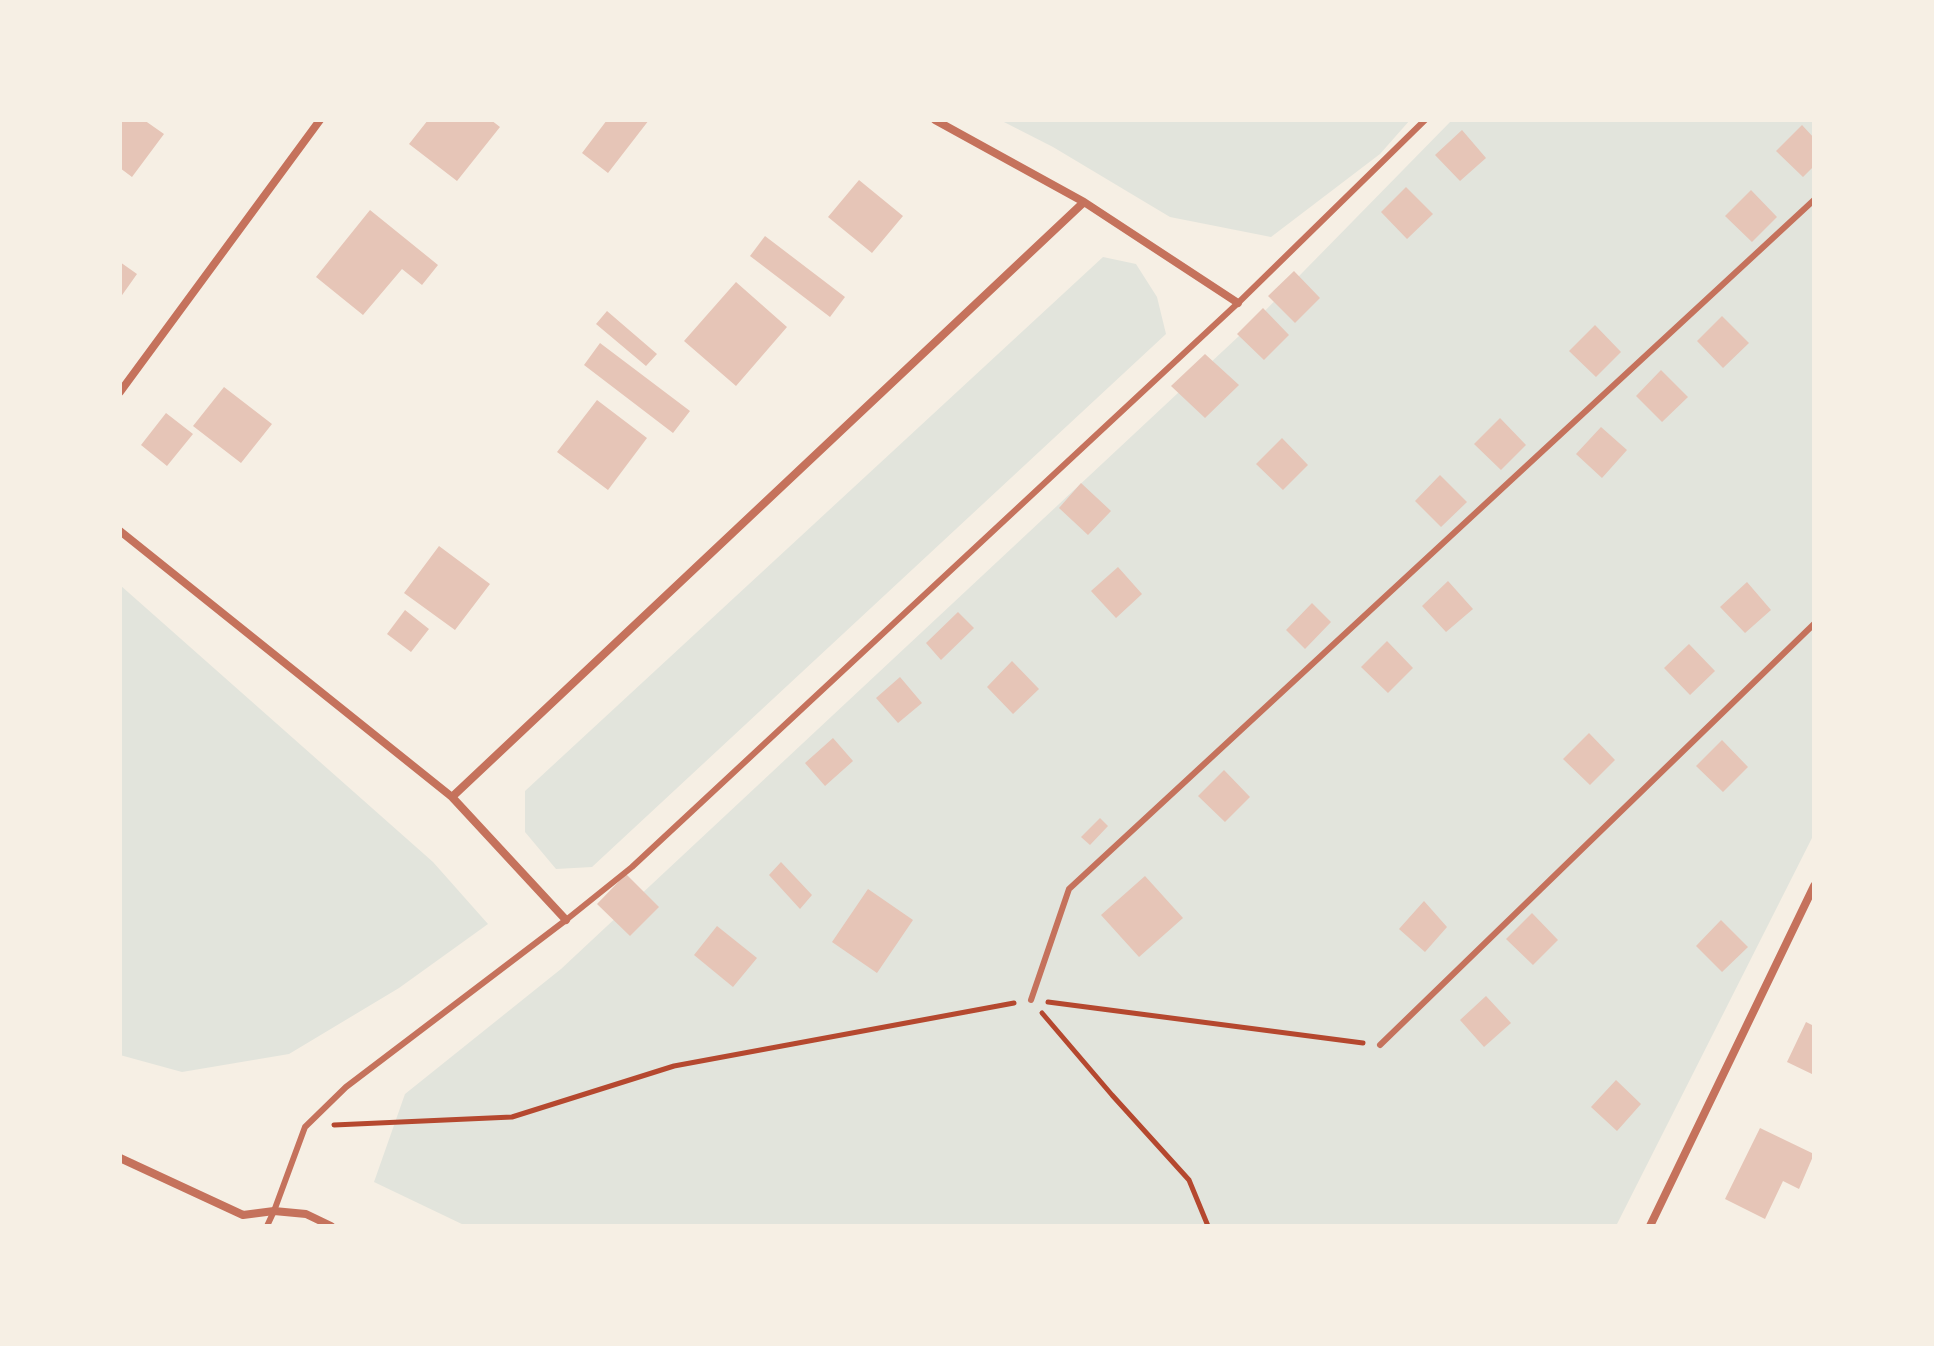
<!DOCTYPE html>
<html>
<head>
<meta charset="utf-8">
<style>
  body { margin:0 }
  #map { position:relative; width:1934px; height:1346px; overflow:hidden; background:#f6efe4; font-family:Lato,sans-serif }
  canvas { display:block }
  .frame { position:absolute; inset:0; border:122px solid #f6efe4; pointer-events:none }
</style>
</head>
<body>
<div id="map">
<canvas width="1934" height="1346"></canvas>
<div class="frame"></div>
</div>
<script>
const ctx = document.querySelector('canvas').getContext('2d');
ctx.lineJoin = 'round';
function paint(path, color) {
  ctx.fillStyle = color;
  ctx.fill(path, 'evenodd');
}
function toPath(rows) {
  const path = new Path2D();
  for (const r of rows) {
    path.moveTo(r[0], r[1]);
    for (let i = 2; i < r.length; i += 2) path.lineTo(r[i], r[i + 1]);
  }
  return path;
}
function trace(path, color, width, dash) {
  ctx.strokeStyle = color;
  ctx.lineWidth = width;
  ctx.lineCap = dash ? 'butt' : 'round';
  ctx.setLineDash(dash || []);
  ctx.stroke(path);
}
paint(toPath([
  [1000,120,1410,120,1380,154,1271,237,1170,217,1053,147],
  [1452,120,1814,120,1814,834,1616,1226,466,1226,374,1182,405,1094,561,969,1254,322],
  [1103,257,1136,264,1157,297,1166,334,592,867,556,869,525,832,525,791],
  [120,585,433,862,488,924,399,988,289,1054,182,1072,120,1055]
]), '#e2e4dc');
paint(toPath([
  [120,120,144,120,164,134,132,177,120,168],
  [428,120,491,120,500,127,457,181,409,144],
  [607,120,649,120,608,173,582,153],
  [1802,125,1814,138,1814,166,1803,177,1776,151],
  [1462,130,1486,158,1460,181,1435,155],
  [859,180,903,216,872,253,828,217],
  [1406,187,1433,214,1407,239,1381,212],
  [1751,190,1777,217,1752,242,1725,216],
  [370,210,438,265,422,285,402,269,363,315,316,277],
  [765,236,845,297,830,317,750,256],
  [120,262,137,274,120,298],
  [1294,271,1320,298,1295,323,1268,296],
  [736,282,787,327,736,386,684,341],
  [1263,308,1289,335,1264,360,1237,334],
  [607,311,657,354,646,366,596,324],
  [1722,316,1749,343,1723,368,1697,341],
  [1595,325,1621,352,1596,377,1569,351],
  [600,343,690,411,673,433,584,365],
  [1205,354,1239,385,1205,418,1171,386],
  [1661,370,1688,397,1662,422,1636,396],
  [224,387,272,424,241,463,193,426],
  [597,400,647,438,608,490,557,452],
  [166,413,193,434,167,466,141,445],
  [1500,418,1526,445,1501,470,1474,444],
  [1601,427,1627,450,1602,478,1576,454],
  [1282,438,1308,465,1283,490,1256,464],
  [1440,475,1467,502,1441,527,1415,501],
  [1081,483,1111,511,1088,535,1059,508],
  [439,546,490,584,455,630,404,593],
  [1118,567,1142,594,1116,618,1091,591],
  [1448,581,1473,609,1446,632,1422,606],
  [1747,582,1771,610,1745,633,1720,607],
  [1312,603,1331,622,1305,649,1286,630],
  [405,610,429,629,411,652,387,634],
  [958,612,974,628,941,660,926,643],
  [1387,641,1413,668,1388,693,1361,667],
  [1689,644,1715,671,1690,695,1664,668],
  [1012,661,1039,689,1013,714,987,687],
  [900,677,922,703,898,723,876,698],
  [1589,733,1615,760,1590,785,1563,759],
  [833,738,853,761,825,786,805,763],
  [1722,740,1748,767,1723,792,1696,766],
  [1224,770,1250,797,1225,822,1198,796],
  [1100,818,1108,826,1090,845,1081,837],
  [781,862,812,895,800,909,769,875],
  [626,874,659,907,630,936,597,904],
  [1145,876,1183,918,1139,957,1101,915],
  [868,889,913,920,877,973,832,942],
  [1424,901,1447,927,1425,952,1399,929],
  [1532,913,1558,940,1533,965,1506,939],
  [1721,920,1748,947,1722,972,1696,946],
  [717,926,757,958,733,987,694,955],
  [1486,996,1511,1023,1484,1047,1460,1020],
  [1806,1022,1814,1026,1814,1075,1787,1062],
  [1616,1080,1641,1104,1617,1131,1591,1107],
  [1760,1128,1814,1154,1799,1189,1783,1181,1765,1219,1725,1199]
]), '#e6c5b7');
trace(toPath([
  [1048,1002,1363,1043],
  [1042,1013,1112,1095,1189,1180,1208,1226],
  [334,1125,512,1117,674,1066,1014,1003]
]), '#b5482f', 5);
trace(toPath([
  [1031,1000,1069,889,1814,200],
  [1380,1045,1814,624],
  [267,1226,274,1211,305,1127,346,1087,566,920,632,867,1238,303,1425,120]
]), '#c5725c', 6);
trace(toPath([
  [935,120,1084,202,1238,303],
  [120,392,320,120],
  [120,531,452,797,566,920],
  [452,797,1084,202],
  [120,1158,243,1215,274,1211,306,1214,331,1226],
  [1650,1226,1814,886]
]), '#c5725c', 8);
</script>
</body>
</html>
